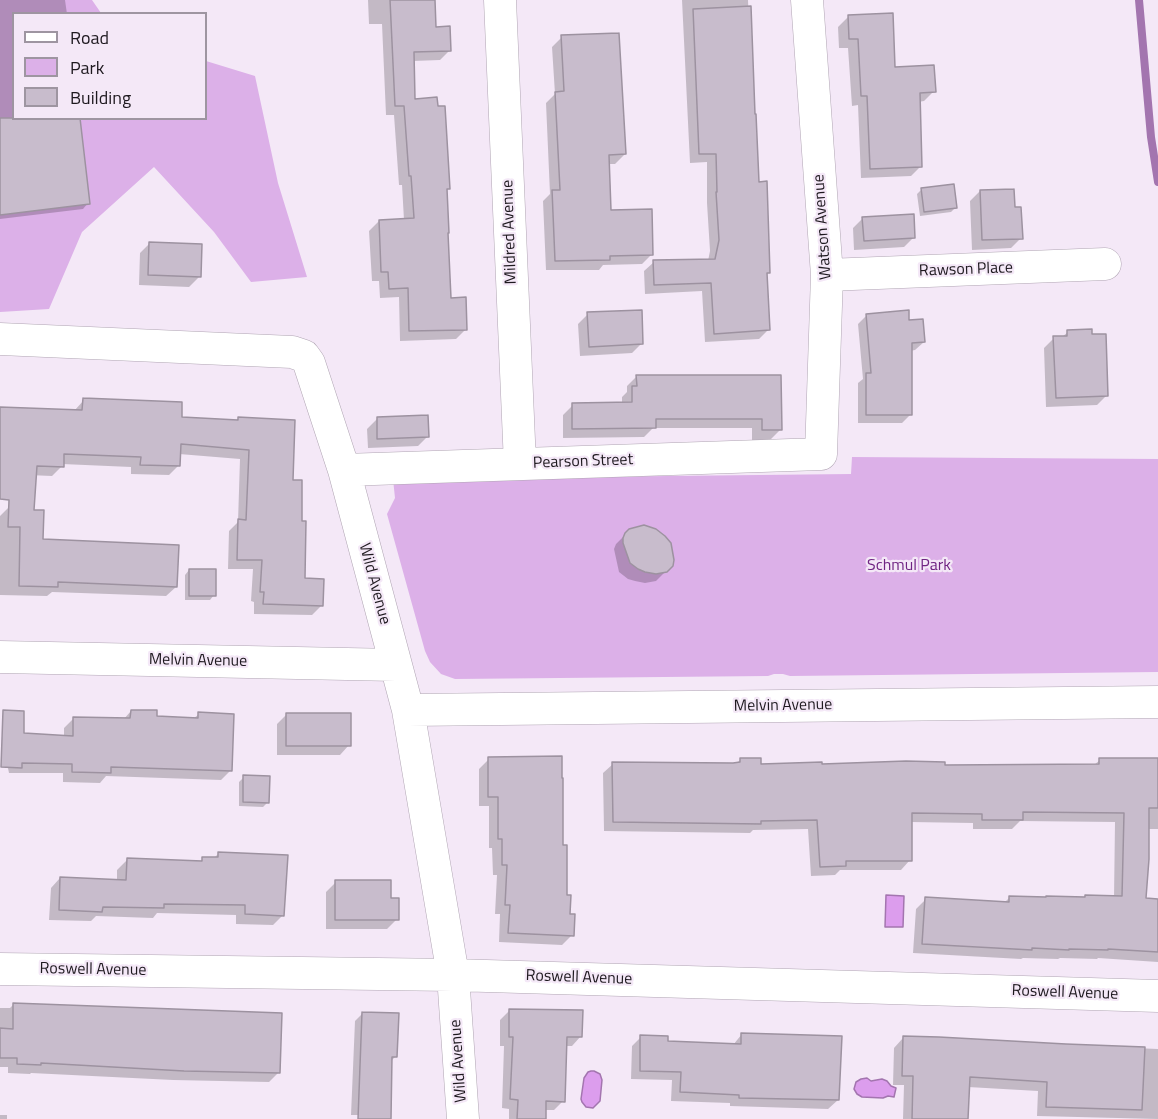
<!DOCTYPE html>
<html>
<head>
<meta charset="utf-8">
<style>
  body { margin:0 }
  #map { position:relative; width:1158px; height:1119px; overflow:hidden; background:#f4e8f7; font-family:"Titillium Web",sans-serif }
  canvas { display:block }
  .legend { position:absolute; left:12px; top:12px; width:195px; height:108px; box-sizing:border-box; background:#f4e8f7; border:2px solid #9e95a1; margin:0; padding:8px 10px; list-style:none; font-size:18px; color:#1e191f }
  .legend li { display:flex; align-items:center; gap:12px; height:30px }
  .legend b { width:30px; border:2px solid #9e95a1 }
</style>
</head>
<body>
<div id="map">
<canvas width="1158" height="1119"></canvas>
<ul class="legend">
<li><b style="height:8px;background:#fff"></b>Road</li>
<li><b style="height:16px;background:#dcb0e8"></b>Park</li>
<li><b style="height:16px;background:#c8bccc"></b>Building</li>
</ul>
</div>
<script>
const ctx = document.querySelector('canvas').getContext('2d');
ctx.lineJoin = 'round';
function paint(path, color) {
  ctx.fillStyle = color;
  ctx.fill(path, 'evenodd');
}
function toPath(rows) {
  const path = new Path2D();
  for (const r of rows) {
    path.moveTo(r[0], r[1]);
    for (let i = 2; i < r.length; i += 2) path.lineTo(r[i], r[i + 1]);
  }
  return path;
}
function trace(path, color, width, dash) {
  ctx.strokeStyle = color;
  ctx.lineWidth = width;
  ctx.lineCap = dash ? 'butt' : 'round';
  ctx.setLineDash(dash || []);
  ctx.stroke(path);
}
function write(font, color, halo, rows, align = 'center') {
  ctx.font = font + ' "Titillium Web",sans-serif';
  ctx.lineWidth = 4.5;
  ctx.setLineDash([]);
  ctx.textBaseline = 'middle';
  ctx.strokeStyle = halo;
  ctx.fillStyle = color;
  for (const [text, x, y, turn = 0] of rows) {
    ctx.save();
    ctx.translate(x, y);
    ctx.rotate((+turn || 0) * Math.PI / 180);
    ctx.textAlign = isNaN(turn) ? turn : align;
    if (halo) ctx.strokeText(text, 0, 0);
    ctx.fillText(text, 0, 0);
    ctx.restore();
  }
}
paint(toPath([
  [0,0,92,0,101,13,14,14,14,118,206,118,206,61,255,76,278,183,307,277,251,282,214,232,154,167,82,232,49,309,0,312],
  [852,457,1158,459,1158,672,790,676,783,674,774,674,768,676,455,679,441,674,430,662,425,651,387,514,395,498,393,479,851,474]
]), '#dcb0e8');
const water = toPath([
  [886,895,904,896,903,927,885,927,886,895],
  [591,1071,594,1071,600,1074,602,1080,600,1101,593,1108,586,1107,582,1102,581,1099,584,1078,588,1072,591,1071],
  [867,1078,871,1081,882,1079,887,1081,891,1086,896,1088,894,1097,888,1096,883,1098,862,1097,857,1094,854,1089,856,1082,861,1079,867,1078]
]);
paint(water, '#dc9ded');
trace(water, '#a375af', 1.5);
paint(toPath([
  [0,0,65,0,67,14,14,14,14,118,88,203,83,209,0,219],
  [368,0,433,0,435,29,450,50,440,60,413,61,414,100,449,188,446,191,450,299,466,329,456,339,400,341,399,297,380,298,379,281,372,281,369,231,379,221,404,220,402,185,399,185,394,115,386,115,382,24,369,24],
  [682,0,748,0,753,116,758,183,769,272,766,275,768,330,759,339,705,342,702,291,645,294,644,271,654,262,708,261,710,251,707,203,707,162,690,163],
  [848,17,894,69,934,91,924,101,918,102,921,166,911,176,861,178,858,105,852,106,848,48,839,48,838,27],
  [562,37,625,154,615,164,608,164,610,211,651,255,642,264,603,265,599,270,546,270,543,201,550,194,546,103,555,94,552,47],
  [922,189,956,207,951,212,920,216,917,194],
  [980,191,1021,238,1011,248,972,250,970,201],
  [863,218,914,237,904,247,854,250,853,228],
  [150,243,199,277,189,287,139,285,140,253],
  [588,314,642,343,632,353,580,356,578,324],
  [867,315,908,322,924,342,915,350,910,351,911,414,902,423,858,423,858,383,863,379,858,324],
  [1068,332,1107,395,1097,405,1046,407,1044,348,1054,338,1062,337],
  [637,376,780,376,780,430,770,440,752,440,752,428,653,428,644,437,563,438,563,415,573,405,622,404,622,397,627,392,627,386],
  [84,400,180,419,236,422,239,419,292,481,303,580,322,605,312,615,254,614,254,602,251,601,253,569,228,569,229,531,238,522,240,459,179,454,179,465,169,475,131,474,131,467,62,464,62,466,52,476,4,474,0,465,0,408,74,411],
  [377,419,428,436,418,446,368,448,367,429],
  [10,506,33,511,42,540,176,587,166,596,52,592,47,596,0,595,0,516],
  [630,530,672,565,656,581,645,583,635,581,628,579,619,572,614,549,616,544],
  [189,570,214,595,210,600,185,600,185,575],
  [131,711,155,718,193,719,199,714,231,770,221,780,106,776,100,783,63,782,63,773,9,773,3,744,64,737,64,728,74,718,123,720],
  [287,714,349,745,340,755,277,755,277,724],
  [489,759,566,896,572,935,562,945,499,942,500,914,495,914,497,875,493,875,492,848,489,848,489,806,479,806,479,769],
  [1158,759,1158,829,1148,829,1144,900,1158,900,1158,962,1098,958,1097,959,1060,958,1058,959,1023,958,1021,959,913,953,916,909,926,899,1003,904,1010,897,1114,898,1115,822,1020,821,1012,829,973,829,973,823,910,822,910,860,901,870,840,870,835,875,811,876,808,829,753,830,750,833,604,831,603,773,613,764,736,764,740,760,759,766,1094,765,1100,760],
  [244,777,268,802,263,807,239,806,239,782],
  [219,853,283,915,273,925,236,924,236,915,157,913,153,918,96,916,91,921,49,920,51,888,60,878,117,881,117,870,127,860,198,863,203,859,213,859],
  [336,882,390,900,397,919,387,929,326,929,326,892],
  [14,1004,279,1072,269,1082,173,1080,31,1073,30,1074,8,1073,8,1067,0,1067,0,1008,10,1008],
  [509,1011,581,1036,572,1046,565,1046,563,1101,554,1110,544,1110,544,1119,509,1119,509,1109,502,1108,504,1046,500,1046,500,1020],
  [363,1013,395,1057,391,1061,381,1115,351,1115,355,1021],
  [742,1034,838,1100,828,1109,730,1106,730,1103,671,1101,672,1080,631,1079,632,1046,641,1037,666,1042,733,1045],
  [903,1038,1158,1049,1158,1119,1037,1116,1038,1091,968,1087,967,1119,903,1119,904,1085,893,1085,894,1048],
  [0,1115,7,1115,7,1119,0,1119]
]), '#0003');
trace(toPath([
  [1139,0,1151,137,1158,182]
]), '#a375af', 8);
const building = toPath([
  [390,0,435,0,436,27,450,26,451,51,414,52,415,99,437,97,438,106,445,106,450,189,447,189,449,233,448,233,451,298,466,297,467,330,409,331,408,288,389,289,388,272,381,272,379,220,414,218,411,176,409,176,404,106,395,106,390,0],
  [751,6,755,114,756,114,759,182,767,181,770,273,767,273,770,330,714,334,711,283,654,285,653,260,715,259,719,240,716,192,717,192,716,154,699,154,693,9,751,6],
  [893,13,895,67,934,65,936,92,920,93,922,167,870,169,867,96,861,96,858,39,849,39,848,15,893,13],
  [619,33,626,154,609,155,611,210,652,209,653,255,610,256,610,260,555,261,552,190,560,190,555,92,564,91,561,35,619,33],
  [0,118,80,118,90,204,0,215,0,118],
  [954,184,957,208,924,212,921,188,954,184],
  [1014,189,1015,207,1021,207,1023,239,982,240,980,190,1014,189],
  [914,214,915,238,864,241,862,217,914,214],
  [149,242,202,244,201,277,148,275,149,242],
  [642,310,643,344,589,347,587,312,642,310],
  [909,310,909,320,923,319,925,342,912,343,912,415,866,415,866,373,871,373,866,314,909,310],
  [1092,329,1092,334,1106,334,1108,396,1056,398,1053,336,1067,336,1067,330,1092,329],
  [636,375,781,375,782,430,762,430,762,419,656,419,656,428,572,429,572,403,632,402,632,386,637,386,636,375],
  [83,398,182,402,182,417,238,420,238,417,295,420,293,480,302,480,302,521,306,521,305,578,324,579,323,606,263,604,264,592,260,592,262,560,237,560,238,519,246,520,249,450,181,444,180,466,140,465,141,457,64,454,64,467,37,466,34,510,44,510,43,539,179,545,177,587,58,582,58,587,19,586,20,527,8,527,9,500,0,499,0,407,82,410,83,398],
  [428,415,429,437,377,439,377,417,428,415],
  [644,525,656,529,665,536,671,543,674,560,673,566,667,572,656,574,645,572,638,569,630,563,623,543,623,538,625,533,629,529,644,525],
  [189,569,216,569,216,596,189,596,189,569],
  [3,710,24,711,24,733,73,736,73,717,130,718,131,710,157,710,157,716,198,718,198,712,234,714,232,771,111,767,111,773,72,772,72,764,22,763,22,768,1,767,3,710],
  [286,713,351,713,351,746,286,746,286,713],
  [562,756,562,778,563,778,563,845,567,845,567,895,571,895,570,914,575,914,574,936,508,933,510,905,505,905,507,865,502,865,502,839,498,839,498,797,488,797,488,757,562,756],
  [740,758,761,758,761,764,822,762,822,764,906,761,945,762,945,765,1099,764,1099,758,1158,758,1158,808,1149,808,1149,859,1146,898,1158,899,1158,952,1108,949,1108,950,1069,949,1069,950,1032,948,1032,950,922,944,925,897,1009,902,1009,896,1046,897,1046,896,1085,897,1085,895,1122,896,1124,813,1023,812,1023,820,982,820,982,814,912,813,912,861,846,861,846,866,820,867,817,820,761,821,761,824,613,822,612,762,733,763,740,762,740,758],
  [243,775,270,776,269,803,243,802,243,775],
  [218,852,288,855,284,916,245,914,245,905,164,904,164,908,103,907,102,912,59,910,60,877,126,880,127,858,202,861,202,857,218,857,218,852],
  [335,880,391,880,391,898,399,898,399,920,335,920,335,880],
  [13,1003,282,1013,280,1073,184,1071,41,1063,41,1065,17,1064,17,1058,0,1058,0,1028,13,1029,13,1003],
  [509,1009,583,1010,582,1037,567,1037,565,1102,546,1101,546,1119,517,1119,518,1100,510,1099,513,1037,509,1037,509,1009],
  [362,1012,399,1013,397,1057,392,1057,391,1119,358,1119,362,1012],
  [741,1033,842,1036,839,1100,739,1098,739,1095,680,1092,681,1072,640,1071,640,1035,668,1036,668,1041,741,1044,741,1033],
  [903,1036,939,1037,1066,1044,1145,1047,1142,1110,1046,1107,1047,1082,970,1077,968,1119,912,1119,913,1076,902,1076,903,1036]
]);
paint(building, '#c8bccc');
trace(building, '#9d92a0', 1.5);
const minor = toPath([
  [500,0,520,464],
  [827,275,1105,264],
  [0,339,292,352,304,356,309,363,344,470,408,710,453,975,463,1119],
  [344,470,821,454,827,275,807,0],
  [0,657,396,665],
  [408,710,1158,702],
  [0,969,453,975,1158,996]
]);
trace(minor, '#b0a5b3', 33);
trace(minor, '#fff', 32);
write('16px', '#1e191f', '#f4e8f7', [
  ["Watson Avenue",823,227,-94],
  ["Mildred Avenue",510,232,-92],
  ["Rawson Place",966,270,-2],
  ["Pearson Street",583,462,-2],
  ["Wild Avenue",374,584,75],
  ["Melvin Avenue",198,661,1],
  ["Melvin Avenue",783,706,-1],
  ["Roswell Avenue",93,970,1],
  ["Roswell Avenue",579,978,2],
  ["Roswell Avenue",1065,993,2],
  ["Wild Avenue",459,1061,-94]
]);
write('16px', '#702583', '#f4e8f7', [
  ["Schmul Park",909,566]
]);
</script>
</body>
</html>
